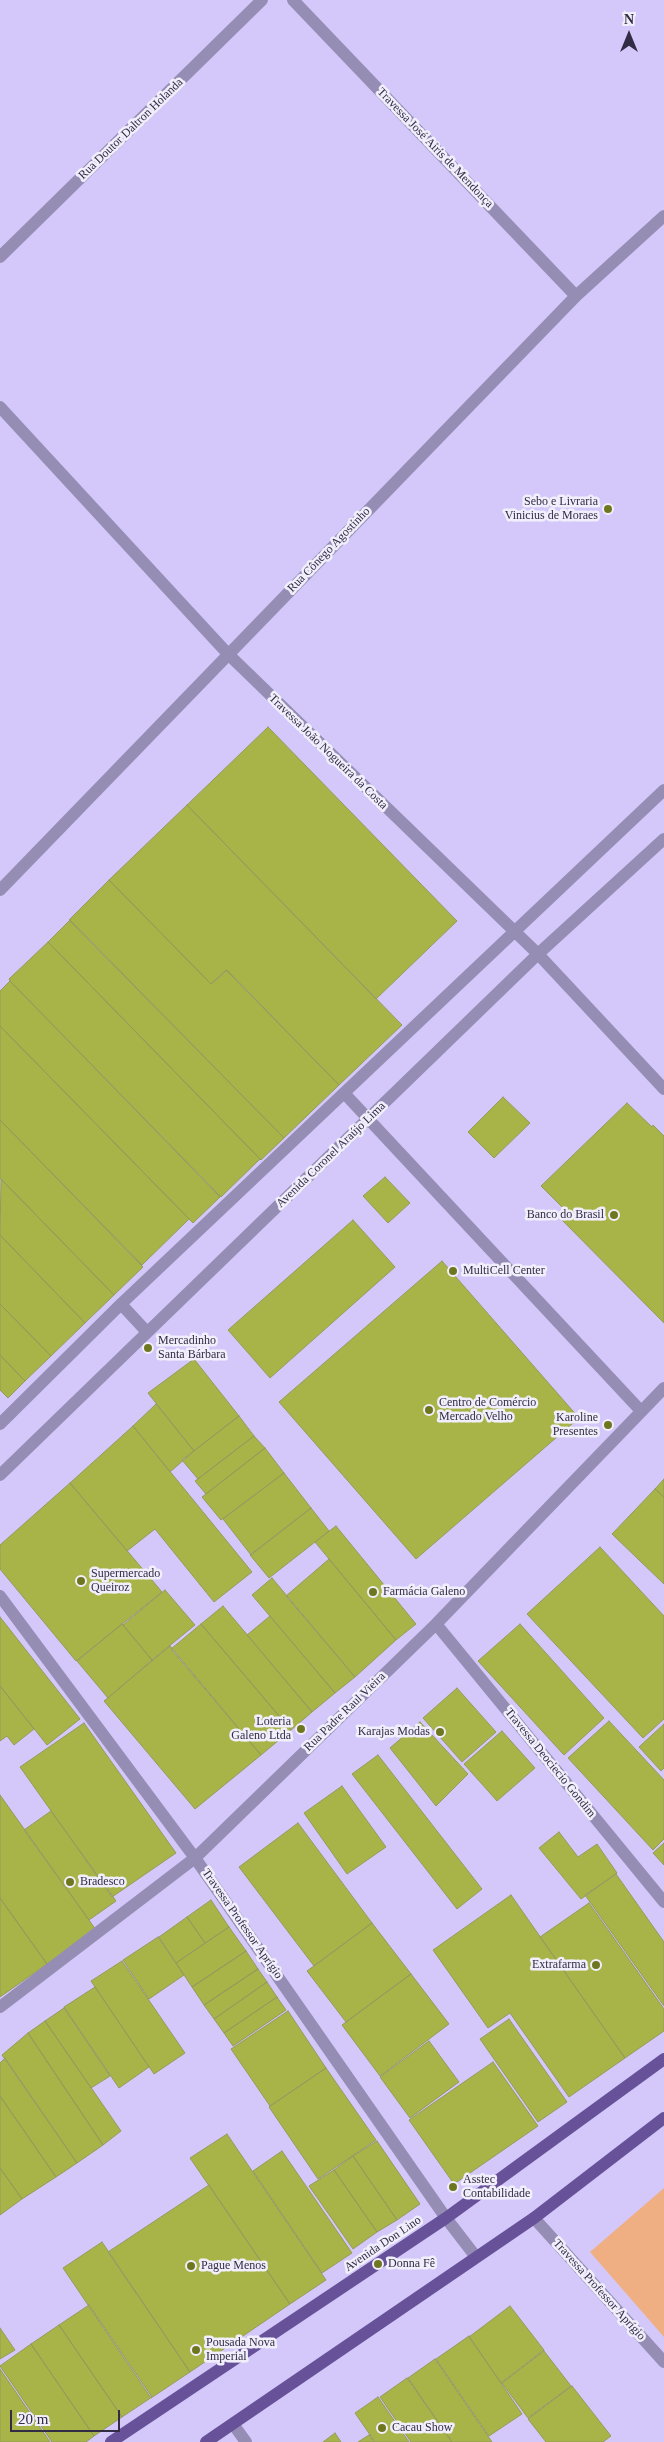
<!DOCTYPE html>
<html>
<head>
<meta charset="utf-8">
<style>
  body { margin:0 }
  #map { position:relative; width:664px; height:2442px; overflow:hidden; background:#d3c8f9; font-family:"Times New Roman",serif }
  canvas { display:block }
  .north { position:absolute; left:604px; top:10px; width:50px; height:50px; -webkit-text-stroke:4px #f2effc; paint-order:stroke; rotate:0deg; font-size:14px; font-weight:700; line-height:20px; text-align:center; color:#322c44 }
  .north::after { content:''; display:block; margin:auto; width:18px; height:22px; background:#322c44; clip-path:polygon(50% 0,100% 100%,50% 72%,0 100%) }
  .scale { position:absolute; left:10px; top:2410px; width:110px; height:22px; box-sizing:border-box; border:2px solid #322c44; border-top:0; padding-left:6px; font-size:15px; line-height:18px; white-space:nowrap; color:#322c44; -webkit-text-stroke:4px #f2effc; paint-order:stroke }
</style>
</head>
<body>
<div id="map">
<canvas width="664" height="2442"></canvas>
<div class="north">N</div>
<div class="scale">20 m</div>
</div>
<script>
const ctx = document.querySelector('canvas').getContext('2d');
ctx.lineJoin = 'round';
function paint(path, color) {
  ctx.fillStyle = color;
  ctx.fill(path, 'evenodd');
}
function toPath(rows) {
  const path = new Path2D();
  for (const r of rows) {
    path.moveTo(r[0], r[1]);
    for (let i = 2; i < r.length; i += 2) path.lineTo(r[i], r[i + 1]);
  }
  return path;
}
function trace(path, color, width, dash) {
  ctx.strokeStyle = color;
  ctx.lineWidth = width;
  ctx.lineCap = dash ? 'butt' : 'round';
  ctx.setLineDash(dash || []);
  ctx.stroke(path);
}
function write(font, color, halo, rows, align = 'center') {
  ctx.font = font + ' "Times New Roman",serif';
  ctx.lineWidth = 5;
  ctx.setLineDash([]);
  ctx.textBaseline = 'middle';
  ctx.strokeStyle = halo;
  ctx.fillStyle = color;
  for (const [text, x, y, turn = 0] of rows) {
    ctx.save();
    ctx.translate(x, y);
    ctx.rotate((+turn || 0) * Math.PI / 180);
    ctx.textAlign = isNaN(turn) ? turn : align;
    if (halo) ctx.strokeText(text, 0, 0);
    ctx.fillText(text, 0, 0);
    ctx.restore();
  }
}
paint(toPath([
  [664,2188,664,2337,590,2252]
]), '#f0af83');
const building = toPath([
  [268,727,457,921,376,999,187,805,268,727],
  [187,805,402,1025,339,1085,227,970,211,984,109,880,187,805],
  [109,880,211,984,226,970,339,1085,284,1138,69,920,109,880],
  [70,920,284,1138,261,1160,48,942,70,920],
  [48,942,260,1159,221,1197,10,981,9,979,48,942],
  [10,981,220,1197,193,1223,0,1026,0,991,10,981],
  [0,1026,189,1219,142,1265,0,1120,0,1026],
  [503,1097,530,1123,494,1158,468,1132,503,1097],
  [627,1103,652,1127,653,1125,664,1136,664,1323,560,1218,567,1212,541,1186,627,1103],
  [0,1120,143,1267,114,1295,0,1178,0,1120],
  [385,1177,410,1203,388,1223,363,1196,385,1177],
  [1,1179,114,1295,85,1323,0,1235,1,1179],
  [353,1220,395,1267,270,1378,228,1330,353,1220],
  [0,1235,85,1323,51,1356,0,1304,0,1235],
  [442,1261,579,1418,416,1559,279,1402,442,1261],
  [0,1304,51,1356,25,1381,0,1355,0,1304],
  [0,1355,25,1381,8,1398,0,1390,0,1355],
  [194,1359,239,1416,194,1451,148,1393,194,1359],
  [156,1404,194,1451,170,1472,133,1426,156,1404],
  [239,1416,254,1436,198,1479,182,1460,239,1416],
  [133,1426,252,1572,214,1602,155,1529,127,1551,70,1483,133,1426],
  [254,1436,265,1448,206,1494,195,1481,254,1436],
  [265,1448,284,1473,221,1520,202,1497,265,1448],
  [284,1473,311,1508,251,1555,223,1519,284,1473],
  [664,1479,664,1497,655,1489,664,1479],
  [70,1483,162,1592,76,1661,0,1569,0,1545,70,1483],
  [655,1489,664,1497,664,1584,612,1534,655,1489],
  [311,1508,329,1531,269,1578,250,1555,311,1508],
  [336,1526,416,1624,396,1640,315,1542,336,1526],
  [600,1547,664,1616,664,1719,643,1738,527,1614,600,1547],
  [329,1559,396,1640,355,1677,286,1596,329,1559],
  [272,1578,355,1677,335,1693,252,1595,272,1578],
  [165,1590,195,1625,152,1660,123,1625,165,1590],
  [223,1606,312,1712,291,1730,201,1624,223,1606],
  [270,1616,335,1693,312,1712,247,1635,270,1616],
  [0,1617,80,1719,47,1745,0,1686,0,1617],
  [122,1624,152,1660,108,1698,77,1661,122,1624],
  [201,1624,291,1730,261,1755,171,1649,201,1624],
  [520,1624,604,1718,564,1755,478,1661,520,1624],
  [170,1646,261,1755,195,1809,104,1701,170,1646],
  [0,1686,34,1729,14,1745,7,1736,0,1741,0,1686],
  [457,1688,496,1732,462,1762,423,1718,457,1688],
  [609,1721,664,1780,664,1839,653,1850,568,1758,609,1721],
  [420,1722,468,1774,436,1806,390,1748,420,1722],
  [84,1723,176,1853,112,1897,20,1767,84,1723],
  [664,1724,664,1768,661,1771,639,1747,664,1724],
  [502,1731,535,1768,497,1801,464,1764,502,1731],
  [378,1755,482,1889,457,1909,352,1774,378,1755],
  [342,1786,386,1847,347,1874,304,1813,342,1786],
  [0,1795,96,1930,47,1964,0,1898,0,1795],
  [51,1811,116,1901,89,1920,24,1830,51,1811],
  [298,1823,372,1923,314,1966,239,1867,298,1823],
  [559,1832,578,1857,597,1844,617,1873,581,1899,539,1848,559,1832],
  [664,1843,664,1865,653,1853,664,1843],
  [616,1874,664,1942,664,2006,585,1895,616,1874],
  [511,1895,625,2058,569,2097,510,2013,488,2028,433,1950,511,1895],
  [0,1898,47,1964,0,1997,0,1898],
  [211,1900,229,1927,205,1943,187,1917,211,1900],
  [589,1903,664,2009,664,2031,625,2058,540,1937,589,1903],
  [187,1917,205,1943,176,1963,159,1937,187,1917],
  [372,1923,411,1974,346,2022,307,1971,372,1923],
  [229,1927,246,1951,192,1987,176,1963,229,1927],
  [158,1937,184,1975,149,1999,123,1960,158,1937],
  [246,1951,258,1969,204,2005,192,1987,246,1951],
  [122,1961,185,2053,154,2074,91,1981,122,1961],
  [258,1969,267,1982,214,2019,204,2005,258,1969],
  [411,1974,449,2024,380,2076,342,2025,411,1974],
  [267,1982,277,1997,224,2033,214,2019,267,1982],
  [95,1987,149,2067,119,2088,64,2007,95,1987],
  [277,1997,286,2010,233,2046,224,2033,277,1997],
  [64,2008,110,2076,91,2088,45,2021,64,2008],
  [288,2011,326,2068,270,2106,231,2049,288,2011],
  [509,2019,567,2102,538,2122,480,2039,509,2019],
  [45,2021,121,2131,103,2145,28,2033,45,2021],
  [28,2033,103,2145,77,2163,2,2055,28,2033],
  [429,2041,459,2082,410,2118,380,2077,429,2041],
  [5,2058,77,2163,56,2177,0,2096,0,2063,5,2058],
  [493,2062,538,2126,454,2184,409,2120,493,2062],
  [326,2068,376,2140,318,2179,269,2107,326,2068],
  [0,2096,56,2177,22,2199,0,2168,0,2096],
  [227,2134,326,2280,290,2304,190,2158,227,2134],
  [377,2141,420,2204,397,2220,353,2156,377,2141],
  [282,2151,352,2253,322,2273,253,2171,282,2151],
  [353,2156,397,2220,377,2232,334,2170,353,2156],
  [0,2168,22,2199,0,2215,0,2168],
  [334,2170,377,2232,353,2249,309,2186,334,2170],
  [209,2185,290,2304,190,2372,108,2252,209,2185],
  [102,2242,190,2372,151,2398,63,2268,102,2242],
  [89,2305,152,2397,122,2417,59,2325,89,2305],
  [510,2306,544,2350,501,2383,469,2337,510,2306],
  [59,2325,122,2417,94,2436,31,2344,59,2325],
  [0,2328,15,2350,0,2359,0,2328],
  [469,2336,522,2414,489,2436,436,2359,469,2336],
  [31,2344,94,2436,86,2442,52,2442,0,2366,31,2344],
  [544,2351,571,2386,528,2418,502,2383,544,2351],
  [435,2359,492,2442,452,2442,408,2378,435,2359],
  [0,2369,50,2442,0,2442,0,2369],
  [407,2378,452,2442,411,2442,380,2397,407,2378],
  [572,2386,611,2436,603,2442,546,2442,528,2419,572,2386],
  [378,2397,409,2442,375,2442,355,2413,378,2397],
  [335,2433,341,2442,323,2442,335,2433],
  [369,2435,374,2442,358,2442,369,2435]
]);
paint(building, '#a8b447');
trace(building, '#939b5c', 1);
trace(toPath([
  [233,2424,246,2442]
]), '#968db5', 12);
trace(toPath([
  [293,0,576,296],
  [0,257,262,0],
  [0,407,228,654,538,954,664,1089],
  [0,890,576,296,664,216],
  [345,1094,641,1411],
  [121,1304,146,1331],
  [0,1424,121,1304,664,790],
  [0,1475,538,954,664,839],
  [0,1596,195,1858,446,2218,476,2257],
  [436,1624,664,1902],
  [0,2007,195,1858,436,1624,664,1388],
  [534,2218,664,2362]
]), '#968db5', 12);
trace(toPath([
  [111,2442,446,2218,664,2059],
  [206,2442,534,2218,664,2118]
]), '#67529a', 12);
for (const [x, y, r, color] of [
  [608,509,5,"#6e7720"],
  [614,1215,5,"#6e7720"],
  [453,1271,5,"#6e7720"],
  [148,1348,5,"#6e7720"],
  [429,1410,5,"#6e7720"],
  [608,1425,5,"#6e7720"],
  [81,1581,5,"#6e7720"],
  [373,1592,5,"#6e7720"],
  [301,1729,5,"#6e7720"],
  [440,1732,5,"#6e7720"],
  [70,1882,5,"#6e7720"],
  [596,1965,5,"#6e7720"],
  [453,2187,5,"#6e7720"],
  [378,2264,5,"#6e7720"],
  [191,2266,5,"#6e7720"],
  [196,2350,5,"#6e7720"],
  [382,2428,5,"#6e7720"]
]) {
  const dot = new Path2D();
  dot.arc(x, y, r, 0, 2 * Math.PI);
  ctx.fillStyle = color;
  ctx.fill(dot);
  trace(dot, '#f2effc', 2);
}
write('12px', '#322c44', '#f2effc', [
  ["Rua Doutor Daltron Holanda",131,129,-44],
  ["Travessa José Airis de Mendonça",435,148,46],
  ["Rua Cônego Agostinho",329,550,-46],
  ["Travessa João Nogueira da Costa",328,752,44],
  ["Avenida Coronel Araújo Lima",331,1155,-44],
  ["Rua Padre Raul Vieira",345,1712,-44],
  ["Travessa Deociecio Gondim",550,1763,51],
  ["Travessa Professor Aprígio",242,1924,55],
  ["Avenida Don Lino",383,2244,-34],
  ["Travessa Professor Aprígio",599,2290,48]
]);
write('12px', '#322c44', '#f2effc', [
  ["Sebo e Livraria",598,502,"right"],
  ["Vinicius de Moraes",598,516,"right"],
  ["Banco do Brasil",604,1215,"right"],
  ["MultiCell Center",463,1271],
  ["Mercadinho",158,1341],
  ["Santa Bárbara",158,1355],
  ["Centro de Comércio",439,1403],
  ["Mercado Velho",439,1417],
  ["Karoline",598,1418,"right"],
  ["Presentes",598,1432,"right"],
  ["Supermercado",91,1574],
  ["Queiroz",91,1588],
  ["Farmácia Galeno",383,1592],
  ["Loteria",291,1722,"right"],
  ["Galeno Ltda",291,1736,"right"],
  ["Karajas Modas",430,1732,"right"],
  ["Bradesco",80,1882],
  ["Extrafarma",586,1965,"right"],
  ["Asstec",463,2180],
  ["Contabilidade",463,2194],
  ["Donna Fê",388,2264],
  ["Pague Menos",201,2266],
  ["Pousada Nova",206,2343],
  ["Imperial",206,2357],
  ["Cacau Show",392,2428]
], 'left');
</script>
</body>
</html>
